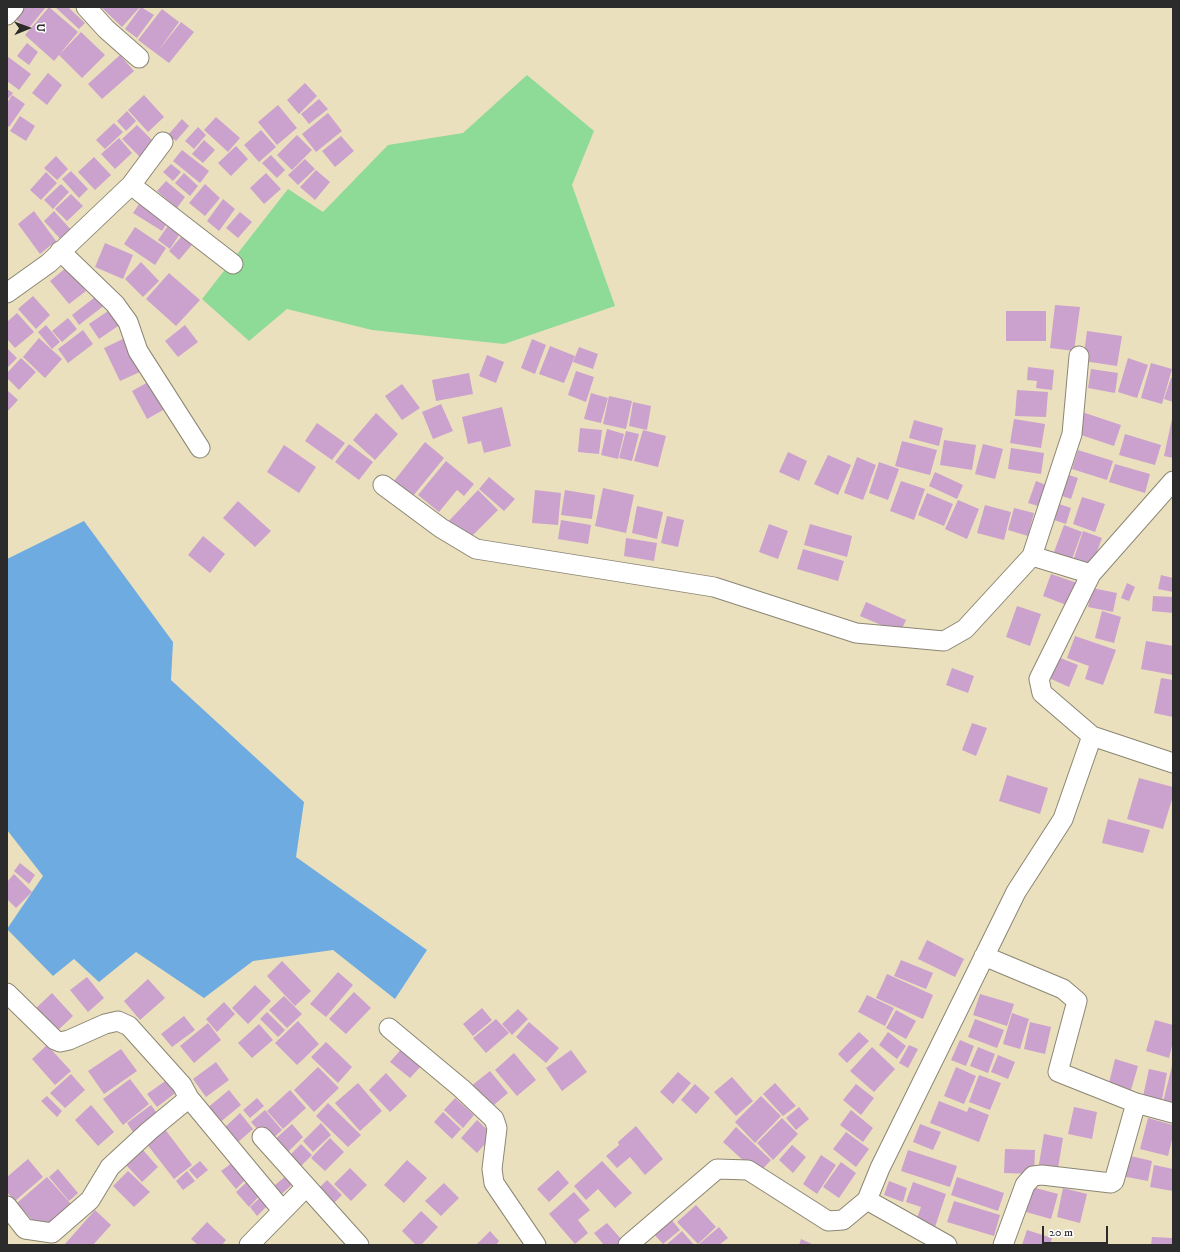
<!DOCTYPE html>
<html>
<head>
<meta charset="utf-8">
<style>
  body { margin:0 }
  #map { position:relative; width:1180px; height:1252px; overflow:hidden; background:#ebe0be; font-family:"IM FELL DW Pica",serif }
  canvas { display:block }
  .frame { position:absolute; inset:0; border:8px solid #2b2b2b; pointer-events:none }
  .north { position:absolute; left:8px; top:8px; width:40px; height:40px; -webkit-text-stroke:3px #fff; paint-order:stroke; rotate:89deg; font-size:11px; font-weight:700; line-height:16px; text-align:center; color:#2b2b2b }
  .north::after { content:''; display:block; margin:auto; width:14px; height:18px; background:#2b2b2b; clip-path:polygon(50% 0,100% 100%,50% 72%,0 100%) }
  .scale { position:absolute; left:1042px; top:1226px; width:66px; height:18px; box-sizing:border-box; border:2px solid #2b2b2b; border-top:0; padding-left:5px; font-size:12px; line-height:14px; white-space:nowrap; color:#2b2b2b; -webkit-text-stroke:3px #fff; paint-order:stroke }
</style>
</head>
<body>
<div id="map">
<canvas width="1180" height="1252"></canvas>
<div class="frame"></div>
<div class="north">U</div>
<div class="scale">20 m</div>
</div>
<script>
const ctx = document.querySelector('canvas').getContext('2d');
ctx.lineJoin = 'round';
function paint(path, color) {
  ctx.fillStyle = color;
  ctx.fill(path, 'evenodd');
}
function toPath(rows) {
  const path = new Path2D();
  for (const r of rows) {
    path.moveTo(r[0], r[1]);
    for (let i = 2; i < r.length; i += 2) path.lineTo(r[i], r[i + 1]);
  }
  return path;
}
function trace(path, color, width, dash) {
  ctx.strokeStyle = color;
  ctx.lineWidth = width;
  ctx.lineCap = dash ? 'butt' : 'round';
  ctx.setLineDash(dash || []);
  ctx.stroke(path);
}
paint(toPath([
  [527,75,594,131,572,185,615,306,504,344,372,330,287,309,249,341,202,299,288,189,323,212,388,145,463,133]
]), '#8eda97');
paint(toPath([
  [84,521,173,642,171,680,304,802,296,857,427,950,395,999,333,950,253,961,204,998,136,952,99,982,74,959,53,976,7,929,43,876,7,830,7,559]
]), '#6eabe0');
paint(toPath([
  [25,7,46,7,28,29,15,19],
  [49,7,78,32,54,61,25,35],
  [55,7,68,7,85,23,79,29],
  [101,7,140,7,122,27],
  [141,7,154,15,137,38,125,29],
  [162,9,179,22,158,51,181,22,194,32,169,63,138,40],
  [81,32,105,55,82,78,59,55],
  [27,43,38,52,29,65,17,56],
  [120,55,134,71,102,99,88,84],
  [7,56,31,74,19,90,7,81],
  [48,73,62,85,47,105,32,93],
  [305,83,317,96,299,114,287,100],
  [7,89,13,93,7,100],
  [12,95,25,104,9,127,7,125,7,103],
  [144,95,164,117,148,132,128,110],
  [319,99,328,109,309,124,301,114],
  [278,105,297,128,277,145,258,122],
  [127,111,136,121,126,131,117,121],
  [328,113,342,131,316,152,302,134],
  [20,116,35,126,26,141,10,131],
  [216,117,240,138,228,152,204,130],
  [182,119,189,126,176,141,168,135],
  [114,123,123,132,105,149,96,140],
  [137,125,155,143,140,157,122,139],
  [198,127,206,135,194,149,185,141],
  [261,130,276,147,259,162,244,145],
  [297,135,312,150,292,170,277,155],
  [341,136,354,151,335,167,322,151],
  [119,138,132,153,115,169,101,154],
  [204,140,215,150,203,163,192,154],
  [236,146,248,159,231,176,218,163],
  [182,150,209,171,200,183,173,161],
  [271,155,285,170,277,178,262,163],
  [56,156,68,169,57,180,44,168],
  [94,157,111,175,95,190,78,172],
  [305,159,315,169,298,185,288,175],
  [171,164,181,172,173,181,163,172],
  [316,170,330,182,315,200,300,187],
  [71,171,88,189,79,198,62,179],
  [46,172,57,183,41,200,30,190],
  [184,173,198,186,190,196,175,183],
  [266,173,281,189,264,204,250,188],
  [166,181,185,197,177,208,157,191],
  [61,184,69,192,53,209,44,200],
  [205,184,220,198,205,216,189,203],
  [71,194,83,206,67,221,55,209],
  [223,199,235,209,219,231,207,221],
  [141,201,169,220,162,231,133,213],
  [34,211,56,241,40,254,18,224],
  [54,211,73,232,63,242,44,221],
  [240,212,252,222,238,238,226,228],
  [172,220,183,229,170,249,158,240],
  [135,227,166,248,155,265,124,244],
  [186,231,196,240,179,260,169,251],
  [105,243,133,255,123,279,95,267],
  [141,262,159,281,143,297,125,279],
  [67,267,86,291,69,304,50,281],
  [169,273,200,300,176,326,146,299],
  [99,294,106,304,79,325,72,315],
  [33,296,50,315,36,329,18,309],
  [1055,305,1080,307,1074,351,1050,348],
  [111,309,121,324,99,339,89,324],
  [1006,311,1046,311,1046,341,1006,341],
  [17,313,34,332,15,348,7,339,7,322],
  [68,318,77,329,62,342,52,331],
  [46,325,60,342,52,349,38,332],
  [185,325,198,342,178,357,165,341],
  [83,330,93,344,68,363,58,349],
  [1087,331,1122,336,1117,366,1083,361],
  [127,337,142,371,120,381,104,348],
  [39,338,62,359,45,378,23,357],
  [532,339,546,345,535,374,521,368],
  [550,346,575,356,564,383,539,374],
  [579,347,598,354,593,369,573,362],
  [7,348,17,358,7,368],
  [487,355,504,362,496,383,479,376],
  [21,358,36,372,19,390,7,378,7,373],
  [1128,358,1148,365,1137,398,1118,392],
  [1151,363,1172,369,1162,404,1141,398],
  [1028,367,1054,370,1052,390,1036,388,1037,381,1027,380],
  [1091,369,1118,373,1115,393,1088,388],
  [576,371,594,377,586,402,568,395],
  [469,373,473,394,436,401,432,380],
  [1171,378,1173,378,1173,402,1164,399],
  [150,381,165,409,147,419,132,391],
  [402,384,420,408,402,420,385,396],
  [7,390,18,400,7,412],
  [1017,390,1048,392,1046,417,1015,416],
  [591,393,608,398,601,423,584,419],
  [609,396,632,401,626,429,603,424],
  [633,402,651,406,647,430,629,426],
  [441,404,453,431,433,439,422,412],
  [502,407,511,446,484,453,481,441,468,444,462,417],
  [1082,412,1121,425,1114,446,1075,433],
  [376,413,398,434,375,460,353,440],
  [1014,419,1045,424,1041,448,1010,443],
  [1172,419,1173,419,1173,458,1164,456],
  [914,420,943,428,939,446,909,438],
  [317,423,345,443,332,460,305,441],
  [580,428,602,430,599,454,578,452],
  [607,429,624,434,618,459,601,455],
  [643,430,666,436,658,467,634,461],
  [626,431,639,434,632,461,619,458],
  [1125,434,1161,445,1155,465,1119,455],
  [944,440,976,445,972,470,940,465],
  [902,441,937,450,930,475,895,466],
  [425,442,444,458,413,496,394,481],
  [349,444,373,462,359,480,335,462],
  [983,444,1003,449,995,479,975,474],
  [284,445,316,467,299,493,267,472],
  [1011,448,1044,453,1041,474,1008,469],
  [1078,450,1113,461,1107,480,1072,469],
  [788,452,807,461,799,481,779,472],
  [828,455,851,465,838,495,814,484],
  [857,457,876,465,863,500,844,493],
  [446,461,474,484,464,496,457,490,439,512,418,495],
  [879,462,899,469,888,500,869,493],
  [1115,464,1150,474,1145,493,1109,482],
  [935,472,963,485,957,499,929,486],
  [1060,472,1078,478,1071,499,1053,493],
  [489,477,515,499,504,511,479,489],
  [901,481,925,489,914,520,890,511],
  [1036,481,1046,485,1038,506,1028,503],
  [603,488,634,495,626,533,595,526],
  [478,490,498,510,468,540,446,524],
  [535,490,561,493,558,525,532,523],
  [565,490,595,495,592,519,561,515],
  [927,493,953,504,944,526,918,515],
  [1082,497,1105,504,1095,532,1073,524],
  [958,500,979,509,967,539,945,529],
  [238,501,271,531,255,547,223,518],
  [1053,502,1071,508,1066,524,1048,518],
  [985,505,1011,512,1004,540,977,533],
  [637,506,663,512,657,539,632,533],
  [1014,508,1034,513,1028,536,1008,530],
  [667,516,684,520,678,547,661,543],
  [561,520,591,525,588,544,558,539],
  [769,524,788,531,778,559,759,552],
  [810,524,852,536,847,557,804,545],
  [1064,525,1082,532,1072,559,1054,552],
  [1083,531,1102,538,1091,568,1073,561],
  [203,536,225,554,210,573,188,555],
  [626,538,657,543,654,561,624,556],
  [803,549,844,561,838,581,797,569],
  [1051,574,1077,583,1069,606,1043,596],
  [1161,575,1173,578,1173,592,1158,589],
  [1127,583,1135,587,1129,601,1121,598],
  [1092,588,1117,593,1113,612,1088,607],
  [1153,596,1173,597,1173,613,1152,611],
  [866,602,906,620,900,633,860,616],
  [1017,606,1041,614,1030,646,1006,637],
  [1102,611,1121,617,1114,643,1095,638],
  [1075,636,1116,650,1103,685,1085,679,1089,666,1067,658],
  [1146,641,1173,646,1173,675,1141,669],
  [1058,657,1078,665,1069,687,1049,678],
  [952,668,974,676,968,693,946,685],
  [1161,678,1173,680,1173,717,1154,713],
  [972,723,987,728,976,756,962,750],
  [1007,775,1048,788,1040,814,999,801],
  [1139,778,1173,787,1173,796,1163,829,1127,819],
  [1108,819,1150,830,1143,853,1102,843],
  [20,863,35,875,29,884,14,871],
  [14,874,32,892,16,908,7,899,7,882],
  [927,940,964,959,955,977,918,959],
  [901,960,933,973,926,989,894,976],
  [282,961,311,991,295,1006,267,976],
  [338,972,353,985,326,1017,310,1004],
  [887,974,933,995,923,1019,876,998],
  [87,977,104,998,88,1012,70,990],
  [148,979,165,998,140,1020,124,1001],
  [255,985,271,1001,248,1024,232,1008],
  [354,992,371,1008,346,1034,329,1019],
  [52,993,73,1016,55,1033,34,1010],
  [980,994,1014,1004,1007,1026,973,1015],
  [867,995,894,1008,885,1026,858,1012],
  [284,996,302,1014,287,1028,269,1010],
  [224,1002,235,1014,217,1032,206,1019],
  [482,1008,492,1020,473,1036,463,1024],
  [518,1009,528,1019,512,1035,502,1024],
  [896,1010,916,1021,906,1039,886,1028],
  [267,1012,285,1030,278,1037,260,1019],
  [1012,1013,1029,1019,1020,1049,1003,1044],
  [184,1016,195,1030,172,1047,161,1034],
  [496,1019,509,1033,486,1053,473,1038],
  [975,1019,1004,1030,997,1048,968,1037],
  [1155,1020,1173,1025,1173,1042,1169,1058,1146,1051],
  [298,1021,319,1044,297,1065,275,1043],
  [529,1022,559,1048,546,1063,516,1037],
  [1030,1022,1051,1027,1045,1054,1024,1049],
  [208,1023,221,1040,194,1063,180,1046],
  [259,1024,273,1040,252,1058,238,1043],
  [859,1032,869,1041,847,1063,838,1054],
  [888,1032,906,1046,897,1059,879,1045],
  [960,1040,974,1046,966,1066,951,1060],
  [326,1042,352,1067,338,1083,311,1057],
  [47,1045,71,1071,55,1085,32,1059],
  [909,1045,918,1049,908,1068,899,1063],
  [403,1047,423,1064,410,1078,390,1062],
  [872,1047,895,1069,874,1092,850,1071],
  [978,1047,995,1054,988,1073,970,1066],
  [121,1049,137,1071,104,1094,88,1071],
  [571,1050,587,1072,562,1091,546,1068],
  [514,1053,536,1080,517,1096,495,1070],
  [998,1055,1015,1062,1008,1079,991,1072],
  [1115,1059,1138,1066,1131,1090,1109,1083],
  [216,1062,229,1080,206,1097,193,1079],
  [1172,1066,1173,1066,1173,1105,1163,1102],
  [318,1067,339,1088,314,1112,294,1090],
  [956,1067,976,1076,964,1104,944,1096],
  [1149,1069,1167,1073,1161,1105,1142,1101],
  [490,1071,508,1093,488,1110,470,1087],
  [678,1072,691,1083,673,1104,660,1092],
  [386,1073,407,1096,390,1112,369,1090],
  [71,1074,85,1090,65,1108,50,1093],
  [979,1075,1001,1083,990,1110,969,1102],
  [732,1077,753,1101,736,1116,714,1092],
  [130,1079,149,1104,123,1125,103,1099],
  [168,1079,178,1091,157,1107,147,1094],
  [358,1083,382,1111,360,1131,335,1103],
  [775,1083,796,1106,783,1116,763,1094],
  [695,1084,710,1098,696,1114,681,1100],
  [856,1084,874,1098,861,1115,843,1100],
  [229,1090,241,1105,218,1124,206,1109],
  [290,1090,306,1108,283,1129,267,1111],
  [47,1096,62,1111,57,1117,41,1101],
  [761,1096,781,1116,755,1143,735,1122],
  [257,1098,264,1106,250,1118,243,1110],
  [455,1098,474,1115,463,1128,444,1110],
  [939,1101,967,1112,969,1107,989,1115,979,1142,930,1123],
  [328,1103,361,1135,348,1147,316,1116],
  [91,1105,114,1132,98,1146,75,1120],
  [151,1105,162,1120,137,1138,127,1123],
  [799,1107,809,1119,796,1130,786,1118],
  [1074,1107,1097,1112,1092,1139,1068,1134],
  [265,1110,282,1130,269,1142,251,1122],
  [851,1110,873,1128,863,1142,840,1125],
  [443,1112,461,1129,452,1139,434,1122],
  [240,1113,253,1129,237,1143,224,1128],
  [782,1118,798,1134,773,1160,757,1143],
  [1148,1118,1173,1125,1173,1136,1168,1156,1140,1149],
  [477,1120,493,1135,477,1153,461,1138],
  [321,1123,331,1135,313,1152,303,1141],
  [292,1124,303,1137,285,1155,272,1142],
  [920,1124,941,1132,933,1150,913,1142],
  [636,1126,663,1159,645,1175,630,1157,617,1168,606,1156,619,1145,618,1142],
  [736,1127,771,1160,758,1174,723,1142],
  [164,1128,192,1165,174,1179,146,1143],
  [846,1132,869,1149,856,1167,833,1149],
  [1044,1134,1063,1138,1057,1174,1038,1170],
  [330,1138,344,1152,325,1171,311,1158],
  [301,1144,312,1155,297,1170,286,1159],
  [792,1145,806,1157,793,1173,779,1160],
  [1005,1149,1035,1150,1034,1174,1004,1173],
  [143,1150,158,1167,142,1182,126,1165],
  [908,1150,957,1166,950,1187,901,1171],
  [821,1155,836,1165,817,1194,803,1184],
  [1126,1155,1152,1161,1148,1181,1121,1176],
  [28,1159,43,1177,15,1201,7,1192,7,1177],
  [236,1160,249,1176,236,1189,221,1171],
  [407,1160,427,1178,404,1203,384,1185],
  [200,1161,208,1170,197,1179,189,1170],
  [602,1161,632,1193,615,1208,598,1189,586,1200,574,1186],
  [841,1162,856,1173,839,1198,823,1187],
  [1154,1165,1173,1169,1173,1191,1150,1187],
  [350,1168,367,1185,351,1201,334,1184],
  [58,1169,78,1193,69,1201,49,1177],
  [558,1170,569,1183,549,1202,537,1189],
  [128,1171,150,1192,134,1207,113,1186],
  [187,1171,195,1181,183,1190,176,1181],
  [287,1175,294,1183,276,1199,269,1190],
  [47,1177,71,1204,41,1230,17,1203],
  [957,1177,1004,1193,998,1211,951,1195],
  [251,1178,263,1192,249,1207,236,1192],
  [327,1180,342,1195,330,1207,315,1192],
  [889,1181,907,1188,903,1202,884,1195],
  [913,1182,946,1194,933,1233,914,1226,921,1207,906,1202],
  [444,1183,459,1198,441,1216,425,1201],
  [1032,1187,1058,1194,1051,1219,1026,1212],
  [1063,1188,1087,1194,1080,1223,1057,1217],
  [574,1192,590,1210,578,1220,588,1233,575,1244,549,1214],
  [265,1193,271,1202,257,1216,250,1207],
  [954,1201,1000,1215,994,1236,947,1222],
  [696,1205,716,1227,698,1244,677,1222],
  [95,1210,111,1225,93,1245,66,1245,65,1244],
  [421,1211,438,1227,421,1245,416,1245,402,1231],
  [670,1218,680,1230,663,1244,653,1233],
  [207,1222,226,1240,222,1245,198,1245,191,1239],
  [607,1223,622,1240,616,1245,604,1245,594,1233],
  [719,1227,728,1238,719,1245,698,1245],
  [1027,1230,1052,1238,1050,1245,1022,1245],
  [490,1231,499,1241,496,1245,476,1245],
  [682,1231,694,1245,666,1245],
  [1152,1237,1173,1238,1173,1245,1151,1245],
  [801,1239,814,1245,799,1245]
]), '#cba1cd');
const minor = toPath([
  [86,7,106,29,139,58],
  [7,15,14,7],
  [131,185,233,264],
  [60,251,115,304,128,322,138,351,200,448],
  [7,293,49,263,131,185,163,142],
  [383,485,441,528,476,549,714,587,856,633,944,641,965,629,1032,556,1091,574,1039,679,1042,693,1092,736],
  [1032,556,1072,434,1079,356],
  [1091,574,1173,481],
  [984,956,1063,989,1077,1001,1058,1072,1136,1103,1173,1113],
  [7,993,55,1040,60,1042,69,1040,105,1024,118,1021,129,1026,182,1085,189,1098,282,1210],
  [389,1028,461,1088,494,1119,497,1128,492,1169,494,1183,536,1245],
  [262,1137,359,1245],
  [867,1200,947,1245],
  [7,1206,25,1229,52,1233,90,1200,110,1167,149,1131,189,1098],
  [249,1245,306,1187],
  [628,1245,717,1169,748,1170,828,1221,843,1220,867,1200,880,1168,1016,892,1063,819,1092,736,1173,763],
  [1003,1245,1025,1185,1033,1176,1042,1175,1111,1183,1114,1181,1136,1103]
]);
trace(minor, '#8b8674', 21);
trace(minor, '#fff', 19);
</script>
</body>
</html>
